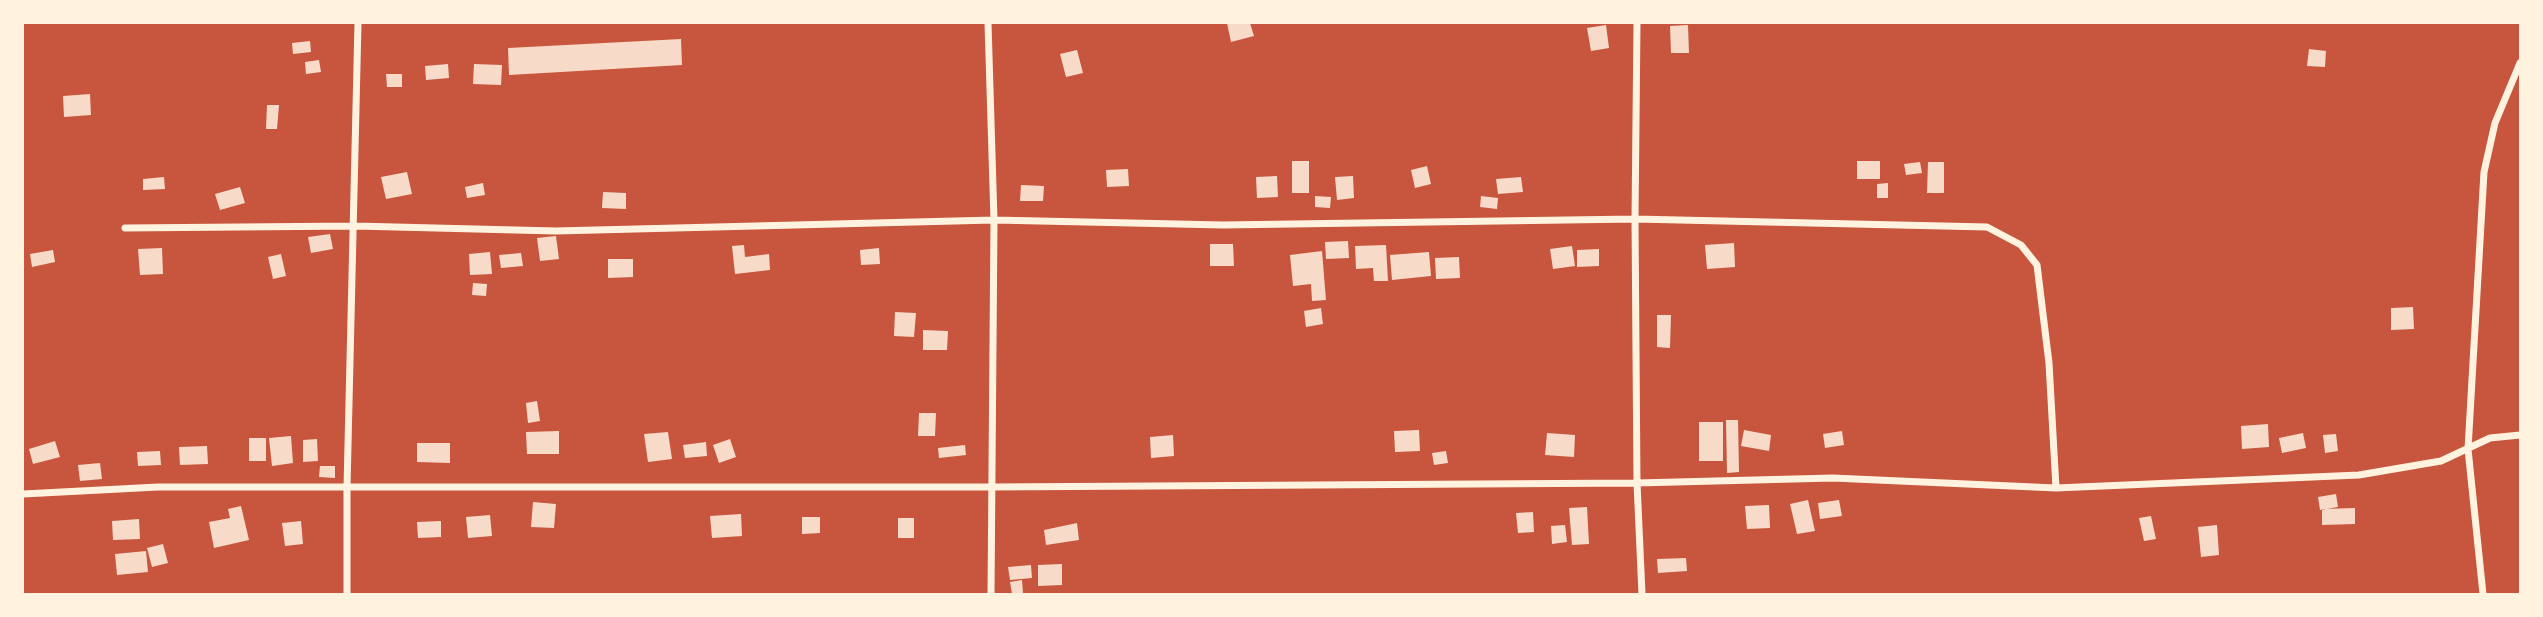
<!DOCTYPE html>
<html>
<head>
<meta charset="utf-8">
<style>
  body { margin:0 }
  #map { position:relative; width:2543px; height:617px; overflow:hidden; background:#c8553d; font-family:Poppins,sans-serif }
  canvas { display:block }
  .frame { position:absolute; inset:0; border:24px solid #fff3e0; pointer-events:none }
</style>
</head>
<body>
<div id="map">
<canvas width="2543" height="617"></canvas>
<div class="frame"></div>
</div>
<script>
const ctx = document.querySelector('canvas').getContext('2d');
ctx.lineJoin = 'round';
function paint(path, color) {
  ctx.fillStyle = color;
  ctx.fill(path, 'evenodd');
}
function toPath(rows) {
  const path = new Path2D();
  for (const r of rows) {
    path.moveTo(r[0], r[1]);
    for (let i = 2; i < r.length; i += 2) path.lineTo(r[i], r[i + 1]);
  }
  return path;
}
function trace(path, color, width, dash) {
  ctx.strokeStyle = color;
  ctx.lineWidth = width;
  ctx.lineCap = dash ? 'butt' : 'round';
  ctx.setLineDash(dash || []);
  ctx.stroke(path);
}
paint(toPath([
  [1227,23,1250,23,1254,36,1231,42],
  [1606,25,1609,48,1591,51,1587,28],
  [1688,25,1689,53,1671,53,1670,26],
  [681,39,682,65,509,75,508,48],
  [310,41,311,52,293,54,292,43],
  [2309,49,2326,51,2325,67,2307,66],
  [1077,50,1083,73,1066,77,1060,54],
  [319,60,321,72,306,74,305,62],
  [448,64,449,78,426,80,425,66],
  [474,64,502,65,501,85,473,84],
  [386,74,402,74,402,87,387,87],
  [90,94,91,115,64,117,63,96],
  [267,105,279,105,277,129,266,129],
  [1292,161,1309,161,1309,193,1292,193],
  [1857,161,1880,161,1880,179,1857,179],
  [1920,162,1922,173,1906,175,1904,164],
  [1928,162,1944,162,1944,193,1927,193],
  [1427,166,1431,184,1415,188,1411,170],
  [1128,169,1129,186,1107,187,1106,170],
  [407,172,412,194,386,199,381,177],
  [1277,176,1278,197,1257,198,1256,177],
  [1353,176,1354,198,1337,200,1335,177],
  [164,177,165,189,143,190,143,179],
  [1521,177,1523,192,1498,194,1496,179],
  [483,183,485,195,467,198,465,187],
  [1888,183,1888,198,1877,198,1877,184],
  [1021,185,1044,186,1043,201,1020,201],
  [240,187,245,203,220,210,215,194],
  [603,192,626,193,626,209,602,208],
  [1315,196,1331,197,1330,208,1315,207],
  [1481,196,1498,198,1497,209,1480,207],
  [330,234,333,249,311,253,308,237],
  [556,236,559,259,540,261,537,238],
  [1348,241,1349,258,1326,259,1325,242],
  [1734,243,1735,267,1707,269,1705,245],
  [1210,244,1233,244,1234,266,1210,266],
  [744,245,745,257,769,254,770,270,735,274,732,246],
  [1386,245,1388,281,1374,281,1373,268,1356,269,1355,246],
  [1572,246,1575,266,1553,269,1550,249],
  [162,248,163,274,140,275,138,249],
  [879,248,880,264,861,265,860,250],
  [1599,249,1599,266,1577,267,1577,250],
  [53,250,55,262,32,267,30,254],
  [1322,251,1326,300,1312,301,1311,284,1293,286,1290,255],
  [490,252,492,274,470,275,469,254],
  [1429,252,1431,276,1392,280,1390,255],
  [521,253,523,266,501,268,499,255],
  [281,254,286,276,273,279,268,257],
  [1459,257,1460,278,1436,279,1435,258],
  [608,259,633,259,633,277,608,278],
  [473,283,487,284,486,296,472,295],
  [2413,307,2414,329,2391,330,2391,308],
  [1321,308,1323,324,1306,327,1304,311],
  [895,312,916,313,914,337,894,336],
  [1657,315,1671,315,1670,348,1657,347],
  [923,330,948,331,947,350,923,350],
  [537,401,540,421,528,423,526,403],
  [919,413,936,413,935,436,918,436],
  [1726,420,1738,420,1739,472,1727,473],
  [1699,422,1723,422,1723,461,1699,461],
  [2268,424,2269,447,2242,449,2241,426],
  [1419,430,1420,451,1395,452,1394,431],
  [1744,430,1771,435,1769,451,1741,446],
  [559,431,559,454,527,454,526,432],
  [1842,431,1844,445,1825,448,1823,434],
  [668,432,672,459,648,462,644,434],
  [1547,433,1575,435,1574,457,1545,455],
  [2303,433,2306,448,2282,453,2279,438],
  [2336,434,2338,451,2325,453,2323,435],
  [1173,435,1174,456,1151,458,1150,437],
  [291,436,293,463,272,466,269,438],
  [249,438,266,438,266,461,249,461],
  [317,439,318,461,303,462,303,440],
  [730,439,736,457,719,463,713,445],
  [55,441,60,457,33,464,29,449],
  [706,442,707,456,685,458,683,445],
  [417,443,450,443,450,463,417,462],
  [965,445,966,455,939,458,938,448],
  [207,446,208,464,180,465,179,447],
  [160,451,161,465,138,466,137,452],
  [1446,451,1448,463,1434,465,1432,453],
  [100,463,102,479,80,481,78,465],
  [320,466,335,466,335,478,319,477],
  [2336,494,2338,507,2320,510,2318,497],
  [1808,500,1815,531,1797,534,1790,504],
  [1839,500,1842,516,1820,519,1818,503],
  [533,502,556,504,554,528,531,527],
  [1769,505,1770,528,1747,529,1745,506],
  [241,506,249,540,214,548,209,522,230,518,228,509],
  [1587,507,1589,544,1572,545,1569,508],
  [2355,508,2355,524,2322,525,2322,509],
  [1533,512,1534,532,1518,533,1516,513],
  [741,514,742,536,712,538,710,516],
  [490,515,492,536,468,538,466,517],
  [2151,516,2156,539,2144,541,2139,518],
  [802,517,820,517,820,533,802,534],
  [898,518,914,518,914,538,898,538],
  [139,519,140,539,113,540,112,521],
  [301,521,303,544,285,546,282,523],
  [441,521,441,537,418,538,417,522],
  [1077,523,1079,540,1046,545,1044,530],
  [1565,525,1567,542,1552,544,1551,526],
  [2217,525,2219,555,2201,557,2198,527],
  [163,544,168,563,152,567,147,548],
  [146,551,148,572,117,575,115,554],
  [1686,558,1687,571,1658,573,1657,559],
  [1062,564,1062,585,1038,586,1038,565],
  [1031,565,1032,578,1010,580,1008,567],
  [1022,580,1023,593,1012,594,1010,582]
]), '#f7dbc8');
trace(toPath([
  [988,23,994,220,991,594],
  [1637,23,1635,219,1637,483,1642,594],
  [125,228,355,226,556,231,994,220,1223,225,1635,219,1987,227,2021,245,2037,265,2049,363,2056,488],
  [23,494,158,487,991,487,1637,483,1833,478,2056,488,2359,475,2441,461,2490,438,2520,435],
  [347,594,347,487,358,23],
  [2483,594,2468,449,2484,172,2495,123,2520,63]
]), '#fff3e0', 7);
</script>
</body>
</html>
